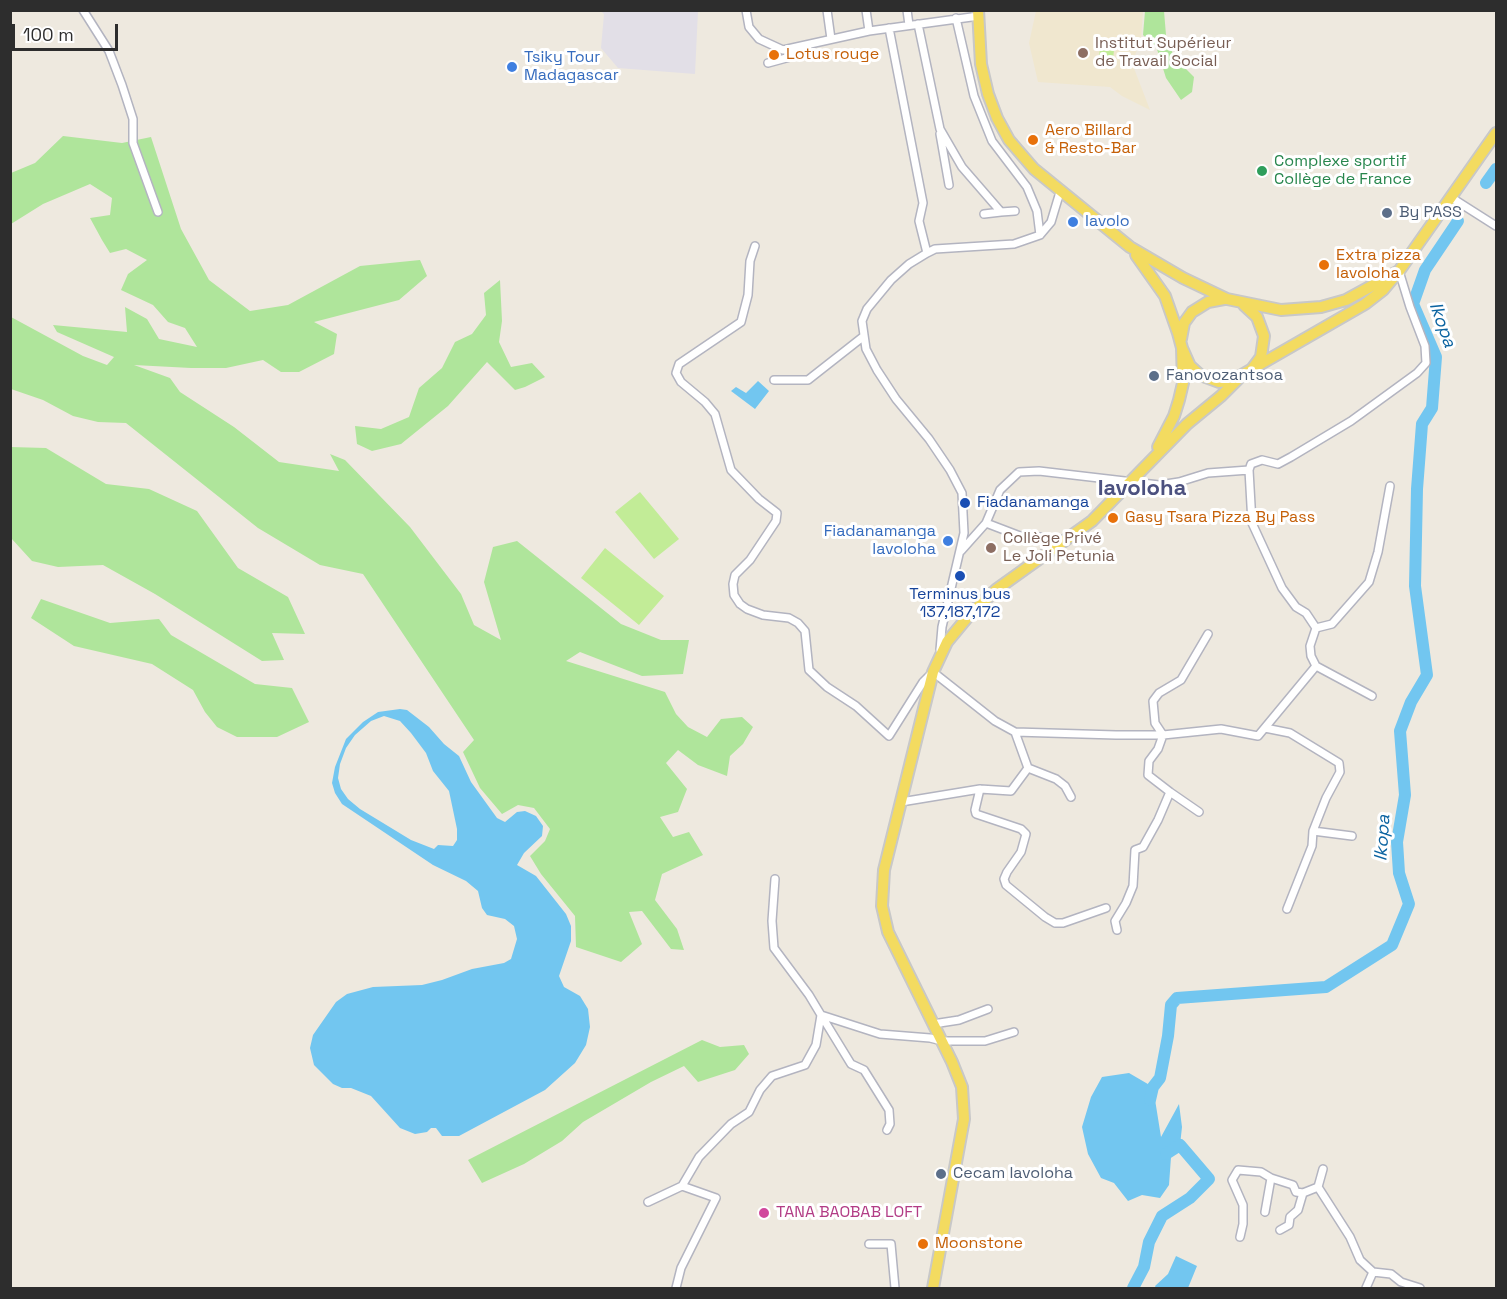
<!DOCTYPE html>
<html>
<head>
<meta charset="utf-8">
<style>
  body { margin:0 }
  #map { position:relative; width:1507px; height:1299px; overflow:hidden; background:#eee9df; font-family:"Space Grotesk",sans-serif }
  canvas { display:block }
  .frame { position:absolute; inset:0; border:12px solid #2d2d2d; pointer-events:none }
  .scale { position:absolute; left:12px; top:24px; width:106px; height:27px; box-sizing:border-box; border:3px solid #2d2d2d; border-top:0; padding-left:8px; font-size:18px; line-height:21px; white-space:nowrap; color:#2d2d2d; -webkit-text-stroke:4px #fff; paint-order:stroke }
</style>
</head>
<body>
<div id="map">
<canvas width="1507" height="1299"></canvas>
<div class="frame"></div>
<div class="scale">100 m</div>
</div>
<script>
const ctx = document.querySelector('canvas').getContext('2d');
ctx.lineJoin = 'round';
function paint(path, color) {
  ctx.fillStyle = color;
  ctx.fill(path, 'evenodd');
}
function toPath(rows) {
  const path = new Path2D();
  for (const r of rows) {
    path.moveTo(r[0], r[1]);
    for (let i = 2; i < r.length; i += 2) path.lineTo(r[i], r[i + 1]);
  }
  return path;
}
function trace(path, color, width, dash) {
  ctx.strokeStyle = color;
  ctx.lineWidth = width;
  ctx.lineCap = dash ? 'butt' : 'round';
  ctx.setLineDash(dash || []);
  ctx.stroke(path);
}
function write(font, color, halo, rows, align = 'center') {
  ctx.font = font + ' "Space Grotesk",sans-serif';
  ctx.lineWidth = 6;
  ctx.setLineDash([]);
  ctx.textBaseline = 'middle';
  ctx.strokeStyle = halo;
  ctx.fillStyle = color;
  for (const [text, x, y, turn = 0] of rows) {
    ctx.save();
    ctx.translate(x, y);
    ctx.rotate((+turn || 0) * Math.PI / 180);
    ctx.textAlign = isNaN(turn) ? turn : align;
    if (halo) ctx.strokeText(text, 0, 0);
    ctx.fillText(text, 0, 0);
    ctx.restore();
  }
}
paint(toPath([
  [601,11,698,11,695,74,618,68,601,48,604,14]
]), '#e2dfe7');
paint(toPath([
  [1036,11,1143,11,1141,40,1132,63,1150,110,1122,96,1110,87,1038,82,1029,43]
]), '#f0e7cf');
paint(toPath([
  [1145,11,1164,11,1166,35,1174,57,1194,77,1192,92,1181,100,1166,78,1156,46,1143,35],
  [63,136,122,143,151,137,181,229,209,280,250,311,288,305,360,266,420,260,427,276,399,300,314,322,337,334,334,354,299,372,281,372,263,360,226,368,191,368,134,365,170,378,180,392,234,427,279,462,339,471,330,454,345,460,410,527,461,594,474,625,501,640,484,582,493,547,517,541,621,624,661,640,689,640,683,674,642,676,580,652,566,661,665,692,676,714,688,727,707,737,721,719,742,717,753,727,743,744,730,756,727,776,698,765,678,750,666,763,687,789,678,812,660,817,673,837,689,832,703,855,662,874,655,900,677,929,684,950,671,949,642,911,629,912,642,944,621,962,576,947,575,916,541,874,530,856,545,841,550,829,534,808,518,805,502,814,480,788,463,752,474,740,363,574,320,565,258,528,126,423,98,422,73,416,43,400,11,389,11,317,83,356,107,365,114,357,57,332,53,325,127,332,125,307,147,319,159,339,197,347,185,328,168,322,153,305,121,290,128,274,147,260,126,249,110,253,102,240,90,218,110,215,112,198,90,184,43,204,11,224,11,173,35,163],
  [500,280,502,321,499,342,511,367,532,363,545,377,525,387,515,390,487,362,448,406,401,444,372,451,357,444,355,426,381,429,409,417,419,388,442,368,455,342,472,334,486,315,484,293],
  [10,447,46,448,106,484,149,489,197,511,238,568,288,597,305,634,272,633,284,660,262,661,155,594,103,565,58,567,32,561,11,538],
  [41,599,110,623,159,619,171,635,255,684,292,688,309,722,277,737,237,737,217,727,205,712,193,690,152,664,74,646,31,618],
  [702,1040,720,1047,744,1045,749,1054,735,1070,698,1082,684,1066,651,1082,583,1122,562,1141,524,1164,482,1183,468,1160]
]), '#afe59b');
paint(toPath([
  [1101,39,1115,41,1112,68,1098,66],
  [640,492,679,539,654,559,615,512],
  [605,548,664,596,639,625,581,578]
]), '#c2ec97');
paint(toPath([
  [758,381,769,391,755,409,731,391,736,387,746,393],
  [400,709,407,710,429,727,444,744,459,756,471,782,497,818,505,822,517,812,525,811,536,816,543,826,542,836,524,853,517,865,536,876,566,914,571,926,571,941,559,976,564,987,580,996,588,1009,590,1027,586,1045,575,1063,545,1090,459,1136,442,1136,436,1128,431,1128,427,1132,415,1134,400,1128,371,1096,351,1088,342,1088,333,1084,314,1065,310,1048,313,1035,336,1002,347,994,373,987,422,985,442,980,472,969,504,963,511,959,517,939,514,926,505,919,487,915,482,908,478,891,466,881,433,865,342,804,335,793,332,783,335,767,346,739,363,722,378,712],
  [384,716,400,721,411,733,426,753,433,771,449,791,457,829,457,840,453,846,438,845,434,849,411,840,360,809,348,799,341,789,338,778,340,764,346,748,355,735,371,721],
  [1129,1073,1153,1087,1161,1137,1179,1104,1182,1127,1180,1145,1171,1157,1169,1185,1160,1198,1142,1195,1128,1201,1114,1183,1101,1178,1088,1154,1082,1127,1091,1097,1102,1077],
  [1176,1256,1197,1266,1188,1288,1156,1288,1155,1286,1168,1274]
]), '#72c6f0');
trace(toPath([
  [1486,183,1496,169],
  [1150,1100,1153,1087,1160,1078,1168,1036,1171,1005,1177,998,1326,987,1392,945,1409,904,1399,873,1397,842,1405,795,1400,731,1411,702,1427,675,1415,586,1417,489,1422,424,1432,408,1436,357,1413,304,1425,270,1458,221],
  [1133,1288,1144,1267,1149,1242,1162,1216,1190,1198,1209,1179,1180,1145,1166,1154]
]), '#72c6f0', 12);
const minor = toPath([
  [83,10,109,51,122,85,133,119,133,143,158,212],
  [746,10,749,27,759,39,783,50,869,31,979,16],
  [827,10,831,39],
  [866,10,869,31],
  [907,10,909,25],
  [956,18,974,96,992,141,1027,187,1037,211,1040,235],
  [918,24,940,129,962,167,1001,212,984,214],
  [889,28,923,203,919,221,927,253],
  [768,63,790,57,805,46],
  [940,134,949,185],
  [1452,198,1496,226],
  [1001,212,1015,211],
  [755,246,750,261,748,295,741,322,679,364,676,373,681,382,705,402,715,414,731,470,759,499,777,513,776,521,750,560,735,575,733,584,734,595,740,604,747,609,763,615,789,618,798,623,805,631,809,670,827,687,856,706,889,736,923,682,933,672,995,721,1015,732,1116,735,1163,735,1221,729,1258,736,1316,666],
  [774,380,808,380,864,336],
  [1249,470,1251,464,1262,460,1278,464,1291,457,1351,421,1417,373,1426,363,1425,346,1410,307,1399,271],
  [986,523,1020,536,1040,537],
  [961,551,986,523,1000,490,1019,472,1039,471,1159,485,1179,482,1208,473,1249,470,1252,523,1282,588,1296,607,1306,613,1316,628,1310,646,1311,656,1316,666,1372,696],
  [1316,628,1332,624,1369,582,1378,552,1390,486],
  [940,650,942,627,964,533,962,493,950,470,929,439,896,399,877,370,866,349,862,321,867,309,891,280,909,264,927,253,935,249,1014,244,1040,235,1051,222,1060,192],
  [1265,728,1290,733,1339,763,1340,772,1326,798,1313,831,1312,846,1287,909],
  [1015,732,1028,768,1056,779,1065,786,1071,797],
  [980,789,975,810,976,814,1021,829,1026,834,1021,852,1007,872,1004,879,1006,885,1045,917,1055,923,1063,923,1106,908],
  [1170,792,1199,812],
  [901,802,980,789,1011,791,1028,768],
  [1313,831,1352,836],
  [1117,930,1115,921,1126,903,1133,886,1135,850,1143,847,1158,820,1170,792,1148,775,1149,761,1158,749,1163,735,1155,723,1153,701,1159,693,1181,680,1208,634],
  [821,1015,880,1034,930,1038,942,1041,985,1041,1014,1032],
  [821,1015,851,1064,864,1070,889,1110,890,1124,887,1130],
  [933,1024,959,1020,988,1009],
  [1323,1169,1318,1187,1350,1237,1360,1260,1373,1272,1366,1288],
  [648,1202,682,1186,699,1157,731,1124,749,1112,760,1090,772,1076,805,1065,816,1045,821,1015,809,995,774,948,772,921,775,879],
  [1265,1212,1271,1178],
  [1280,1230,1289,1225,1290,1217,1298,1210,1303,1193],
  [1240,1237,1243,1224,1243,1205,1232,1180,1238,1170,1261,1172,1271,1178,1293,1185,1296,1192,1303,1193,1318,1187],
  [869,1244,891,1244,895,1288],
  [1373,1272,1391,1274,1401,1282,1420,1288],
  [676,1288,681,1268,716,1198,682,1186]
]);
const primary = toPath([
  [978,10,981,64,988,94,997,118,1009,140,1034,169,1130,247,1183,278,1227,299,1281,310,1321,307,1346,300,1399,271],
  [1136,255,1165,296,1178,333,1182,348,1183,383,1179,400,1174,416,1158,447],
  [1244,305,1257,317,1264,336,1261,357,1252,369],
  [1181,339,1184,323,1192,312,1208,302,1224,299],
  [1182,348,1190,366,1200,375,1219,382,1233,380,1365,304,1383,290,1399,271,1496,133],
  [933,1288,964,1119,962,1087,952,1062,888,932,882,906,884,870,933,672,947,642,971,613,997,589,1092,521,1187,424,1221,396,1239,378]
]);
trace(minor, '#b3b4c0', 10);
trace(primary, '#c8c8c8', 14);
trace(minor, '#fff', 7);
trace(primary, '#f3db60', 10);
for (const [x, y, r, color] of [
  [1083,53,6,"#8d6e63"],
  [774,55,6,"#e8710a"],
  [512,67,6,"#3f7fe0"],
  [1033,140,6,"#e8710a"],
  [1262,171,6,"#2e9e5b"],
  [1387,213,6,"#5c6f8a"],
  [1073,222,6,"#3f7fe0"],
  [1324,265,6,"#e8710a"],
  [1154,376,6,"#5c6f8a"],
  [965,503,6,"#1a4fb4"],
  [1113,518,6,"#e8710a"],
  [948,541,6,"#3f7fe0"],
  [991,548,6,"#8d6e63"],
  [960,576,6,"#1a4fb4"],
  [941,1174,6,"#5c6f8a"],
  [764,1213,6,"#d1479c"],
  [923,1244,6,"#e8710a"]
]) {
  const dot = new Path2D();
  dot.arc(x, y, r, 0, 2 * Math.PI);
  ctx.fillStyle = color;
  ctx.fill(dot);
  trace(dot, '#fff', 2);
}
write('16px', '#785e54', '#fff', [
  ["Institut Supérieur",1095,44],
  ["de Travail Social",1095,62],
  ["Collège Privé",1003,539],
  ["Le Joli Petunia",1003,557]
], 'left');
write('16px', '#c56008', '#fff', [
  ["Lotus rouge",786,55],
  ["Aero Billard",1045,131],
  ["& Resto-Bar",1045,149],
  ["Extra pizza",1336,256],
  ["Iavoloha",1336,274],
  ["Gasy Tsara Pizza By Pass",1125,518],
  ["Moonstone",935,1244]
], 'left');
write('16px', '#366cbe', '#fff', [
  ["Tsiky Tour",524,58],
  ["Madagascar",524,76],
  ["Iavolo",1085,222],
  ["Fiadanamanga",936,532,"right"],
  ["Iavoloha",936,550,"right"]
], 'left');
write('16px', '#27864d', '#fff', [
  ["Complexe sportif",1274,162],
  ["Collège de France",1274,180]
], 'left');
write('16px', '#4e5e75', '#fff', [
  ["By PASS",1399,213],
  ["Fanovozantsoa",1166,376],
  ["Cecam Iavoloha",953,1174]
], 'left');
write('16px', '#164399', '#fff', [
  ["Fiadanamanga",977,503],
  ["Terminus bus",960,595,"center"],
  ["137,187,172",960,613,"center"]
], 'left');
write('16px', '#b23c85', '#fff', [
  ["TANA BAOBAB LOFT",776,1213]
], 'left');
write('italic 18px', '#0c64a1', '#fff', [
  ["Ikopa",1442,325,70],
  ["Ikopa",1383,838,-86]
]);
write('bold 22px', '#4c517f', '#fff', [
  ["Iavoloha",1142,489]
]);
</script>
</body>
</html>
